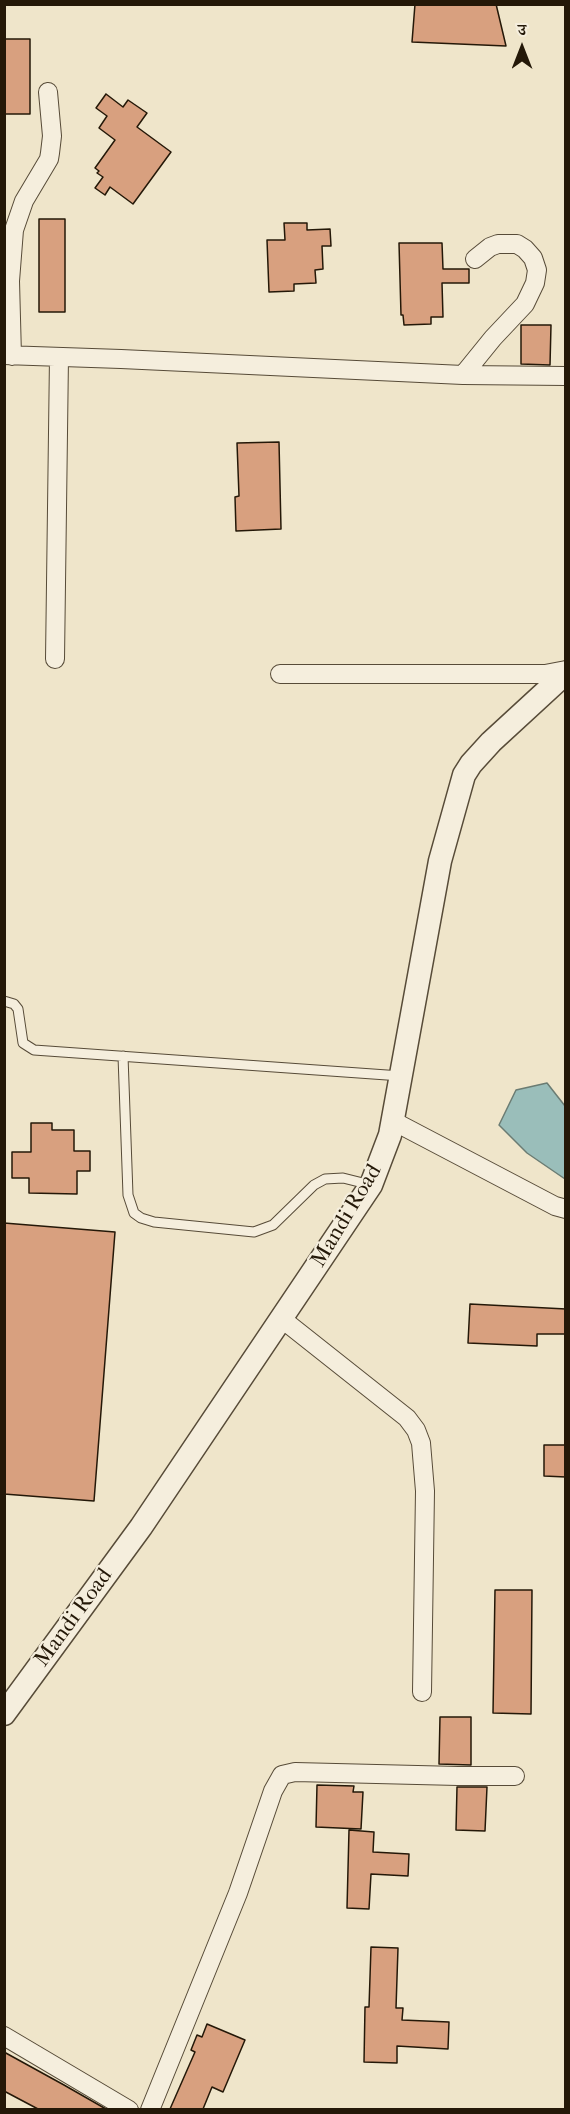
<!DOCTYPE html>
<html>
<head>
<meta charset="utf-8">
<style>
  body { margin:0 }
  #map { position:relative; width:570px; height:2114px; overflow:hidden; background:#efe5ca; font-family:"IM FELL French Canon","Noto Serif Devanagari",serif }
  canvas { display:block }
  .frame { position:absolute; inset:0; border:6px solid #241808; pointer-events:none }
  .north { position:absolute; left:492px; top:18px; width:60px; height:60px; -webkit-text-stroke:4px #f5eedd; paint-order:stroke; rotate:0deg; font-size:16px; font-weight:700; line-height:24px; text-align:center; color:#241808 }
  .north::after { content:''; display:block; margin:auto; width:21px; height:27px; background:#241808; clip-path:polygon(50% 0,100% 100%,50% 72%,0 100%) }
</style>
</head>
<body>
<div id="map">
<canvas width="570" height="2114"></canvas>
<div class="frame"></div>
<div class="north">उ</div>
</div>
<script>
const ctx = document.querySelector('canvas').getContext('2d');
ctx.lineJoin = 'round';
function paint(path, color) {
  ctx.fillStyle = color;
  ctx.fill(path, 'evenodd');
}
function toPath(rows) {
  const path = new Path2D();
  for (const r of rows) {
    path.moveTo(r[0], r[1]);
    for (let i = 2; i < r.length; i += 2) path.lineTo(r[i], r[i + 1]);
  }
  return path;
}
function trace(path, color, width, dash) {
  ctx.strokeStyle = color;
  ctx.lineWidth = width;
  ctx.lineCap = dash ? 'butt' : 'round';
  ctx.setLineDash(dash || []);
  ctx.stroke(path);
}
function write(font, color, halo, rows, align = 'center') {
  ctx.font = font + ' "IM FELL French Canon",serif';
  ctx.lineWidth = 4.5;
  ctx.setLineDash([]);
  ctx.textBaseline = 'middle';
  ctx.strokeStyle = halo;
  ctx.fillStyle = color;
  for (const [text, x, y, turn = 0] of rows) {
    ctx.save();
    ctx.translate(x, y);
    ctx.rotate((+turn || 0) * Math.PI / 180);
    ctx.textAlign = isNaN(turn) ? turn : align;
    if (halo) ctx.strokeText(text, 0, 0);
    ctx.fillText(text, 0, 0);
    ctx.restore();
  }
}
const water = toPath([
  [547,1083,565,1106,565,1179,527,1153,499,1125,516,1090,547,1083]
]);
paint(water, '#9abeba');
trace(water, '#6b7c73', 1.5);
const building = toPath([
  [415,4,496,4,506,46,412,42,415,4],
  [4,39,30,39,30,114,4,114,4,39],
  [106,94,123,107,128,100,147,113,137,127,171,152,133,204,110,187,105,195,95,188,103,177,97,173,99,171,95,168,115,140,99,128,107,116,96,108,106,94],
  [39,219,65,219,65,312,39,312,39,219],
  [284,223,307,223,307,230,330,229,331,246,322,246,323,269,315,270,316,283,294,284,294,291,269,292,267,240,285,240,284,223],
  [399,243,442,243,443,269,469,269,469,283,442,283,443,317,431,317,431,324,404,325,403,315,401,315,399,243],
  [521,325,551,325,550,365,521,364,521,325],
  [279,442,281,529,236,531,235,497,239,496,237,443,279,442],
  [31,1123,52,1123,52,1130,74,1130,74,1151,90,1151,90,1171,77,1171,77,1194,29,1193,29,1178,12,1178,12,1152,31,1152,31,1123],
  [4,1223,115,1232,94,1501,4,1494,4,1223],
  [470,1304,566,1309,566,1334,537,1334,537,1346,468,1343,470,1304],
  [544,1445,566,1445,566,1477,544,1476,544,1445],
  [495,1590,532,1590,531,1714,493,1713,495,1590],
  [440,1717,471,1717,471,1765,439,1764,440,1717],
  [317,1785,354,1786,353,1792,363,1792,361,1829,316,1827,317,1785],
  [457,1787,487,1787,485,1831,456,1830,457,1787],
  [349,1830,374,1832,373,1852,409,1854,408,1876,371,1874,369,1909,347,1908,349,1830],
  [371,1947,398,1948,396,2008,403,2008,402,2020,449,2022,448,2049,397,2046,397,2063,364,2062,365,2007,369,2007,371,1947],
  [207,2024,245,2040,223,2092,212,2087,203,2109,170,2109,195,2052,191,2050,197,2035,202,2037,207,2024],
  [4,2052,64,2085,106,2109,38,2109,4,2091,4,2052]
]);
paint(building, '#d8a07f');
trace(building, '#241808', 1.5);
const service = toPath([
  [4,1001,14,1004,18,1009,23,1043,34,1050,401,1076],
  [123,1056,128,1195,134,1213,141,1218,154,1222,254,1232,273,1225,314,1185,325,1179,343,1178,371,1185]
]);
const minor = toPath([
  [4,355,121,359,463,375,566,376],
  [12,356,10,281,14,230,24,201,49,159,50,153,52,136,48,92],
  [463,375,493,338,525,304,535,283,537,270,533,258,525,249,517,244,498,244,490,247,475,259],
  [55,659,59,357],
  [280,674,545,674,566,670],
  [393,1121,555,1206,566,1209],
  [282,1319,407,1418,416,1430,421,1443,425,1491,422,1692],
  [4,2036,129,2110],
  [150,2110,238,1893,273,1791,282,1775,295,1772,458,1776,515,1776]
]);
const tertiary = toPath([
  [4,1714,141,1527,371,1185,390,1135,440,861,464,775,471,764,491,742,566,673]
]);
trace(service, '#574b38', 11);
trace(minor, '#574b38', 20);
trace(tertiary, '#574b38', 25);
trace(service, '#f5eedd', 9);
trace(minor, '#f5eedd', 18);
trace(tertiary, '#f5eedd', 22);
write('22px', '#241808', '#f5eedd', [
  ["Mandi Road",347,1216,-59],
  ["Mandi Road",74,1618,-54]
]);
</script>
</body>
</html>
